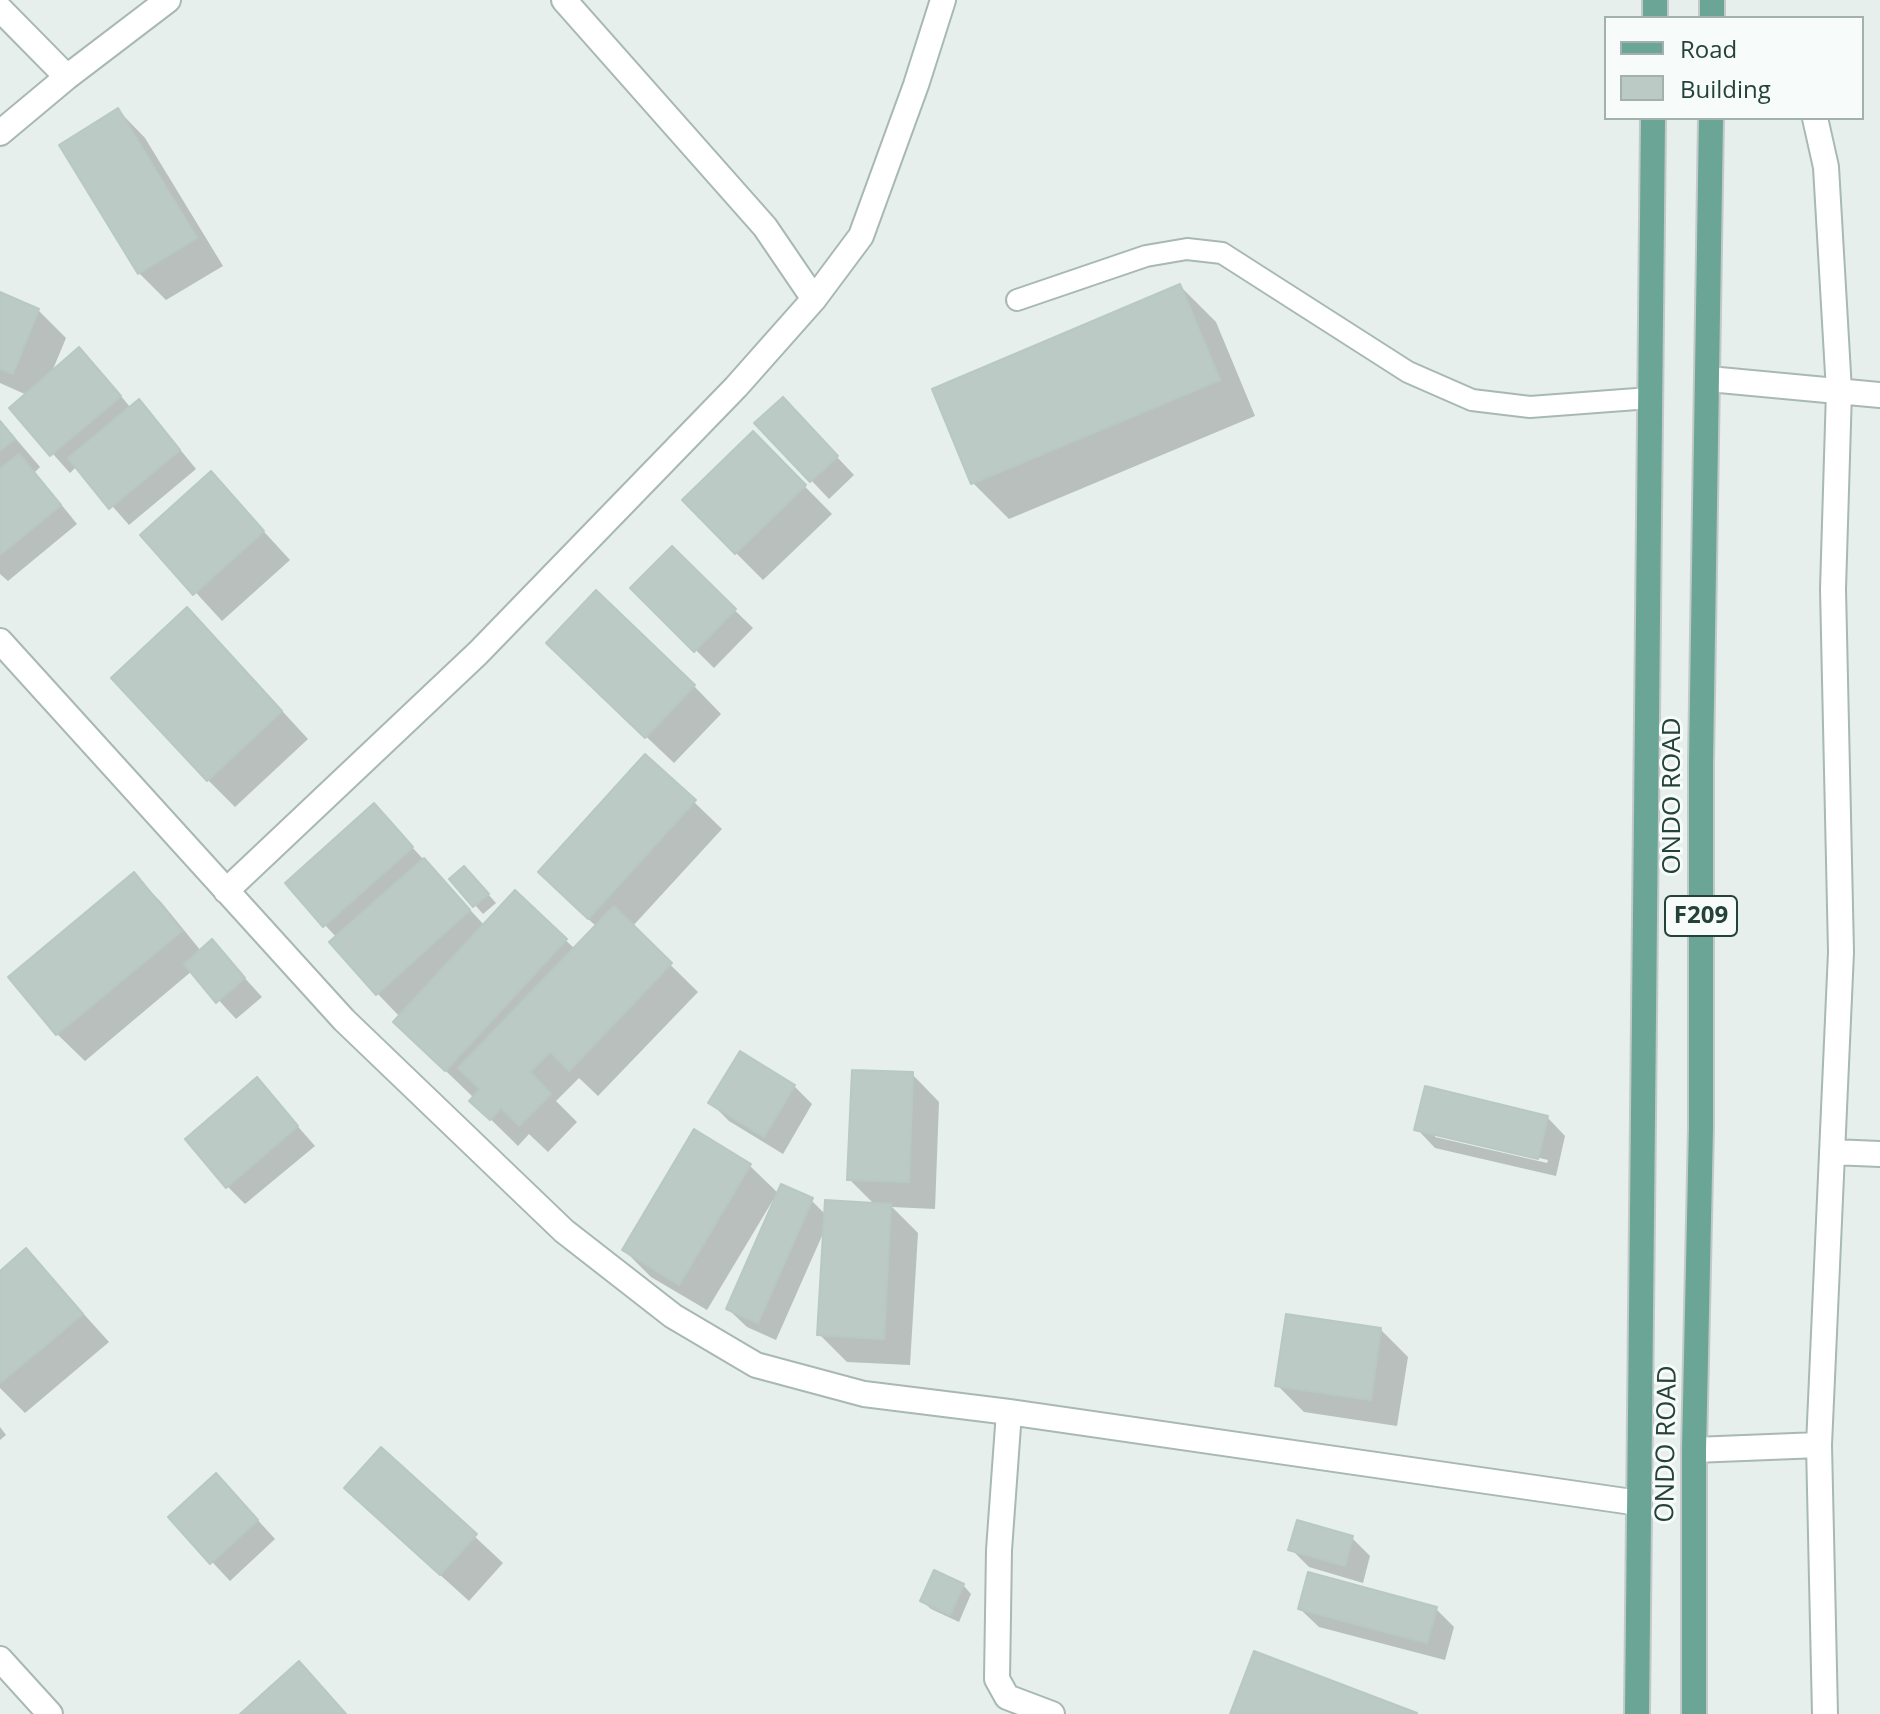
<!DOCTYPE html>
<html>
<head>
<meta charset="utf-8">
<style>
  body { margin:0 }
  #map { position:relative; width:1880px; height:1714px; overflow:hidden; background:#e6efeb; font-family:"Open Sans",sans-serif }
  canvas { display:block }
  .legend { position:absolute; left:1604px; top:16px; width:260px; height:104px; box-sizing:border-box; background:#f7fbf9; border:2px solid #a3b1ad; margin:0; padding:10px 14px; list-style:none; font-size:24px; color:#24423a }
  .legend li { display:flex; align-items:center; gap:16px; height:40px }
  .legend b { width:40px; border:2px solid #a3b1ad }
</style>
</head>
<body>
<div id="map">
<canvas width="1880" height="1714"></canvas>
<ul class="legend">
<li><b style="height:10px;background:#6aa596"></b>Road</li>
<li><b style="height:22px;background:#bbcac4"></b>Building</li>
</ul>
</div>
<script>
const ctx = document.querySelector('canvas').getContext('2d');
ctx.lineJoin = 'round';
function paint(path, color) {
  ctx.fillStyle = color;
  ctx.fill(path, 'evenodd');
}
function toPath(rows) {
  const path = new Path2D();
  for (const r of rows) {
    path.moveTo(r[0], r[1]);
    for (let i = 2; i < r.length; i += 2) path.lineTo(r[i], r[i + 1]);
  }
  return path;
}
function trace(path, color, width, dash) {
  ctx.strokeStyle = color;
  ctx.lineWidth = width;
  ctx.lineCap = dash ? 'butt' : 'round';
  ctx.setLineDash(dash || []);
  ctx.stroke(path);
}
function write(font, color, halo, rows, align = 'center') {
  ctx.font = font + ' "Open Sans",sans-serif';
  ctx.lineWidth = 6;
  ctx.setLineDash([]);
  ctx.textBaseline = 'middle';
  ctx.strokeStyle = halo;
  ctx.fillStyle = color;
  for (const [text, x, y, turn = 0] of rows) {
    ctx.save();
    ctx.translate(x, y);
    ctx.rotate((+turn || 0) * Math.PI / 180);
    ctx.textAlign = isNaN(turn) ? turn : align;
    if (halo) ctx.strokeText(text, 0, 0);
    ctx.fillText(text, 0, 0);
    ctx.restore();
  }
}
paint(toPath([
  [118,110,145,138,223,266,166,300,139,273],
  [1180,286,1216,322,1255,416,1009,519,973,483],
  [0,295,38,310,66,338,51,374,97,368,131,408,138,402,156,420,196,469,129,525,77,466,70,473,12,408,27,395,0,383],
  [800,418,854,475,829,499,757,423],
  [0,420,40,467,35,472,77,524,8,581,0,574],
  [753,434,832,514,763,580,736,553],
  [211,474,290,560,222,621,143,535],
  [672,549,753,628,714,668,633,588],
  [214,637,308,739,235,807,208,780],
  [576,670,694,686,721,714,674,763],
  [694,802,722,829,632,927,698,992,598,1096,579,1078,556,1101,577,1122,548,1152,529,1134,518,1146,472,1101,474,1098,423,1049,400,1017,377,993,337,938,325,925,374,806,485,926,515,893,575,949,597,927,567,900],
  [134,875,161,902,201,951,212,942,262,997,236,1019,192,971,85,1061,57,1034],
  [473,877,496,903,483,914,452,879],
  [912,1074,939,1102,935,1209,892,1207,918,1233,910,1365,847,1362,819,1334,825,1229,776,1340,747,1327,728,1309,776,1201,773,1200,707,1310,651,1277,624,1250,695,1132,750,1166,779,1194,811,1200,826,1215,875,1205,849,1179],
  [257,1080,315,1146,245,1204,227,1186],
  [794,1086,812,1104,783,1154,729,1121,711,1103],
  [1547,1117,1565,1136,1556,1176,1435,1148,1417,1129],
  [1435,1133,1548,1160,1547,1163,1435,1137],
  [26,1250,109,1342,25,1413,0,1388,0,1274],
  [1381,1330,1408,1357,1397,1426,1304,1412,1277,1385],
  [0,1427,6,1435,0,1440],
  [381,1449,503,1563,469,1601,374,1515],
  [234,1494,275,1539,230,1581,171,1518],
  [1352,1538,1370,1556,1363,1583,1309,1567,1291,1549],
  [963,1585,971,1594,959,1622,931,1609,922,1601],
  [1300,1609,1436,1609,1454,1627,1445,1660,1319,1627]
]), '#0003');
const building = toPath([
  [118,108,197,238,138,274,59,145,118,108],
  [1180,284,1220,380,971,484,932,389,1180,284],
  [0,292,39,309,13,374,0,369,0,292],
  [79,347,121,396,50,456,9,408,79,347],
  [783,397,838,456,810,482,754,423,783,397],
  [139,399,180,450,109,509,68,458,139,399],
  [0,421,15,439,0,451,0,421],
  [753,431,806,485,735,554,682,500,753,431],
  [19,454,61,505,0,555,0,469,19,454],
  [211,471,264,531,193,595,140,535,211,471],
  [672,546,736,609,694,652,630,588,672,546],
  [596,590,695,685,645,738,546,643,596,590],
  [187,607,282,711,207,781,111,678,187,607],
  [645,754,696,800,588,919,538,872,645,754],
  [374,803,413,847,323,927,285,883,374,803],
  [424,858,470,910,376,995,329,942,424,858],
  [464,866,489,894,473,907,449,879,464,866],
  [134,872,182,931,56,1035,8,977,134,872],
  [515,890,567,939,445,1071,393,1022,515,890],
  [614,906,672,963,569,1071,550,1052,530,1072,551,1094,519,1126,501,1108,490,1120,469,1101,480,1089,458,1068,614,906],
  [212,939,245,978,216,1003,184,964,212,939],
  [740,1051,795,1085,764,1137,708,1103,740,1051],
  [852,1070,913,1072,909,1182,847,1180,852,1070],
  [257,1077,298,1126,226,1188,185,1139,257,1077],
  [1425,1086,1548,1116,1538,1159,1414,1130,1425,1086],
  [694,1129,751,1164,679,1285,622,1250,694,1129],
  [781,1184,813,1198,758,1323,726,1309,781,1184],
  [825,1200,891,1204,884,1339,817,1335,825,1200],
  [26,1248,83,1314,0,1383,0,1271,26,1248],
  [1286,1314,1381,1328,1371,1400,1275,1386,1286,1314],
  [381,1447,477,1534,440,1575,344,1488,381,1447],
  [216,1473,258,1520,210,1564,168,1517,216,1473],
  [1297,1520,1353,1536,1345,1566,1288,1550,1297,1520],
  [934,1570,964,1584,950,1615,920,1601,934,1570],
  [1308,1572,1437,1607,1427,1643,1298,1609,1308,1572],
  [1254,1651,1417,1713,1417,1714,1230,1714,1254,1651],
  [299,1661,346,1714,240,1714,299,1661]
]);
paint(building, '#bbcac4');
trace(building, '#b8c9c2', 2);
const lane = toPath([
  [1017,300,1146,256,1187,249,1222,253,1408,372,1472,400,1530,407,1650,398]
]);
const street = toPath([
  [564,0,765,227,814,299],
  [0,9,67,77],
  [1815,118,1826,167,1839,391,1833,589,1841,952,1819,1445,1825,1714],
  [0,133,67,77,168,0],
  [1709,379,1880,395],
  [0,641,344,1020,564,1231,673,1316,756,1365,864,1394,1009,1412,1639,1503],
  [226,891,478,653,736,387,814,299,861,236,916,85,943,0],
  [1832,1152,1880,1154],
  [1009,1412,999,1550,997,1679,1007,1697,1052,1714],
  [1694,1450,1819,1445],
  [0,1659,50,1714]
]);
const primary = toPath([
  [1655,18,1655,0],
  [1712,18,1712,0],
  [1637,1714,1653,118],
  [1694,1714,1694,1450,1701,1127,1701,762,1711,118]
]);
trace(lane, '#a8b8b2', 24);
trace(street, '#a8b8b2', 28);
trace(primary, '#c2cac8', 28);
trace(lane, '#fff', 20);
trace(street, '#fff', 24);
trace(primary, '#6aa596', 24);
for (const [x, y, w] of [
  [1701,916,72]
]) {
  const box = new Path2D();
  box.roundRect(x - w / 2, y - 20, w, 40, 6);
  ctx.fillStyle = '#f7fbf9';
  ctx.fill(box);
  trace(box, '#24423a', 2);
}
write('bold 24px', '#24423a', null, [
  ["F209",1701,916]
]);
write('26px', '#24423a', '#f7fbf9', [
  ["ONDO ROAD",1673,796,-90],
  ["ONDO ROAD",1667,1444,-89]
]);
</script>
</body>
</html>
